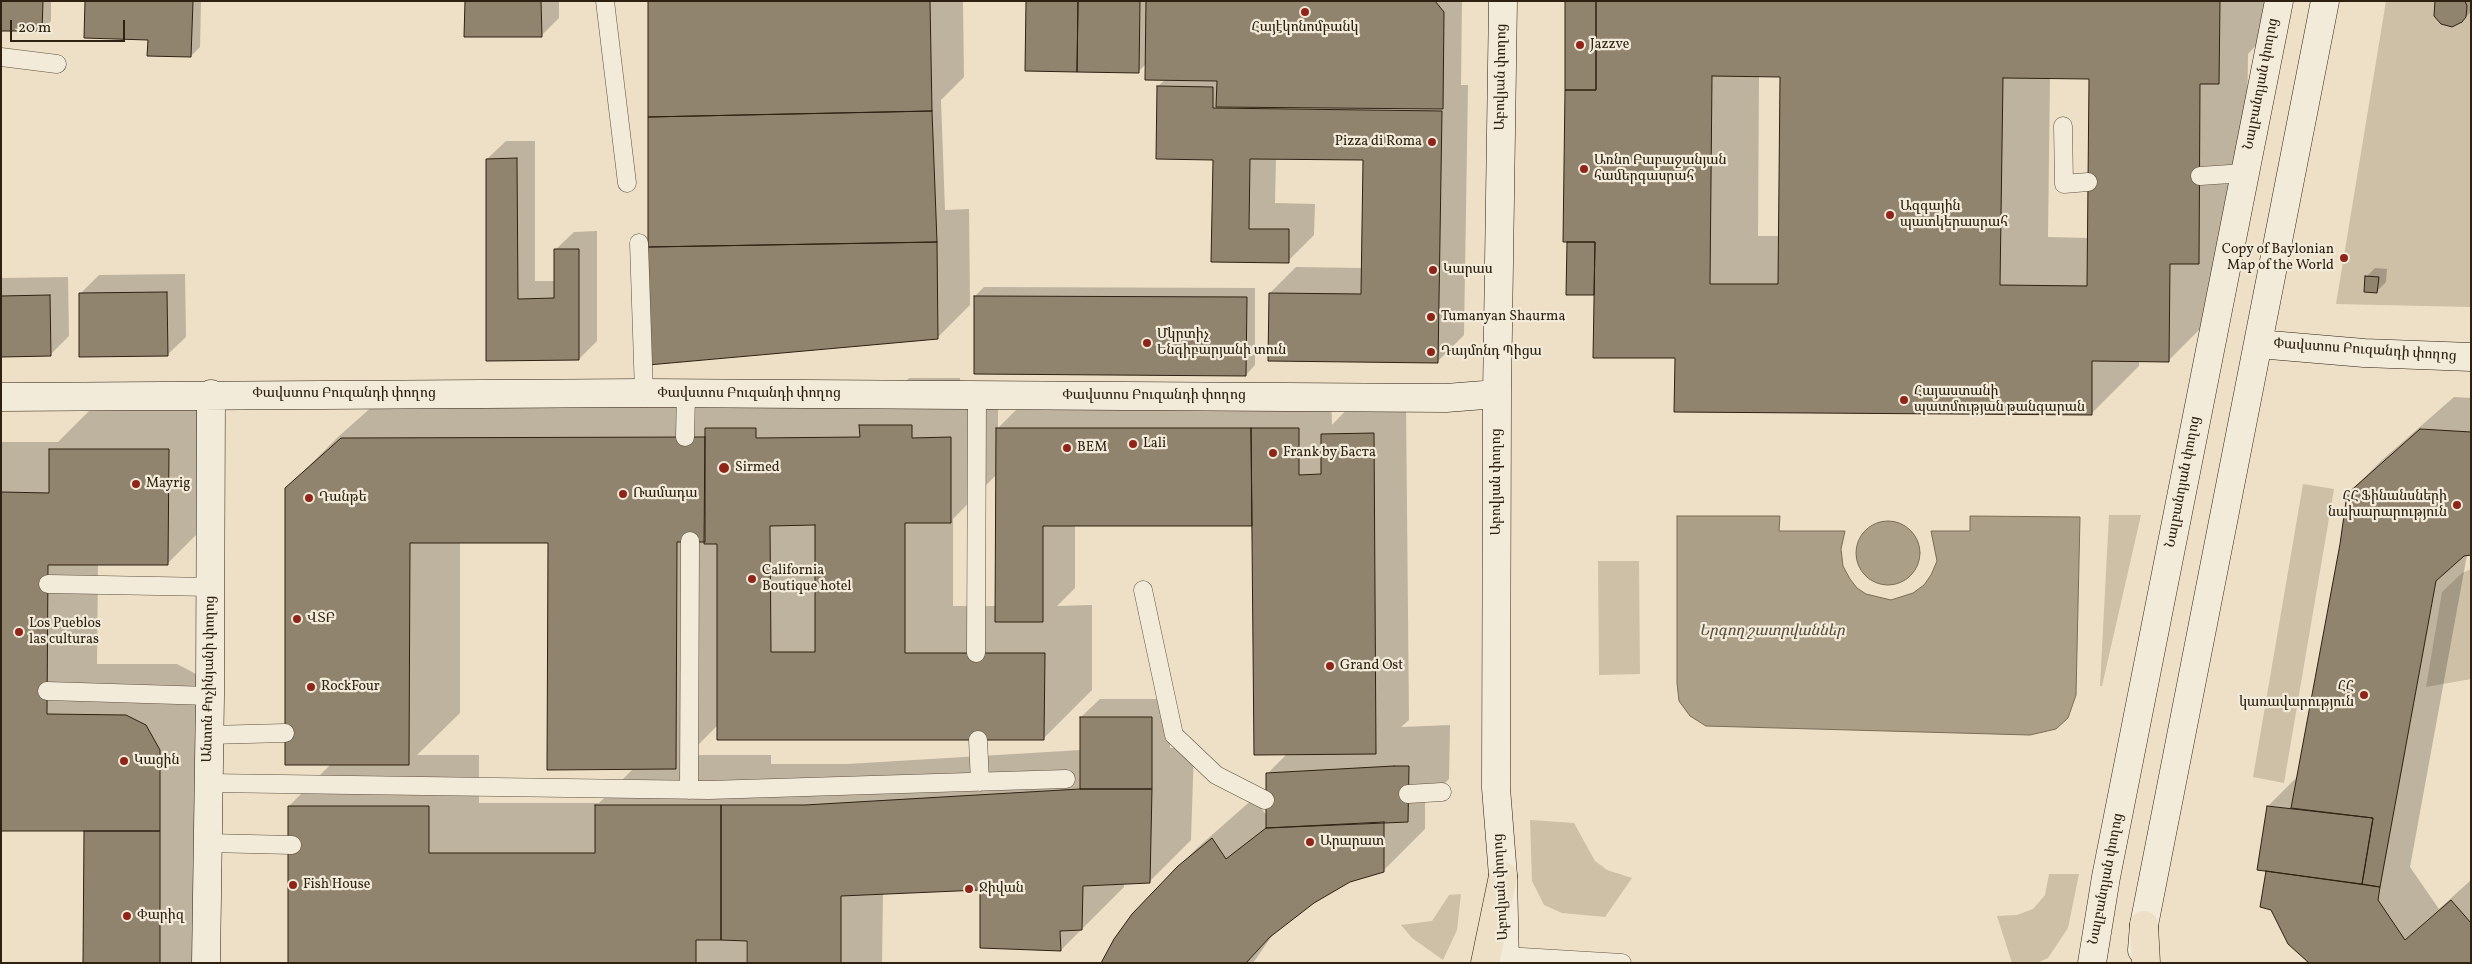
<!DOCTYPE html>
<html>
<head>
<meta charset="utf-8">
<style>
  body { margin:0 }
  #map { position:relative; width:2472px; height:964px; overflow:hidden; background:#ede0c6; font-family:Vollkorn,serif }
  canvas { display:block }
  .frame { position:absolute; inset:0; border:2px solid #2e2111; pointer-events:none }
  .scale { position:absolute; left:10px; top:20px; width:115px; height:22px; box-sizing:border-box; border:2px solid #2e2111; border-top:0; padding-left:6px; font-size:15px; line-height:18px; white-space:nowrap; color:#2e2111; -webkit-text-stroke:4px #f3ebda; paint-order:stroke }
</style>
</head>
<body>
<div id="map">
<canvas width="2472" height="964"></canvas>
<div class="frame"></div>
<div class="scale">20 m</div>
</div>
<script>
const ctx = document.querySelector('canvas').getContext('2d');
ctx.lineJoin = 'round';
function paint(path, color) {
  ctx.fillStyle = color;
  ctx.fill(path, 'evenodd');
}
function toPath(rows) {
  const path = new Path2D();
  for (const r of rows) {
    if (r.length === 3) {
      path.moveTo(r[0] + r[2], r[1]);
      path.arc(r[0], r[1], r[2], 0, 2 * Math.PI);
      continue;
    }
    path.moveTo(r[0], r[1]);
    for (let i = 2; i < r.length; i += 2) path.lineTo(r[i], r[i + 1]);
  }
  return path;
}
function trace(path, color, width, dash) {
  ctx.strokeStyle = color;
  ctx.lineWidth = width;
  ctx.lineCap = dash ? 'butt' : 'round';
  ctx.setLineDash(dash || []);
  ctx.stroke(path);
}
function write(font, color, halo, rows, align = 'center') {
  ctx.font = font + ' Vollkorn,"Noto Serif Armenian",serif';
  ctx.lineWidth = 4.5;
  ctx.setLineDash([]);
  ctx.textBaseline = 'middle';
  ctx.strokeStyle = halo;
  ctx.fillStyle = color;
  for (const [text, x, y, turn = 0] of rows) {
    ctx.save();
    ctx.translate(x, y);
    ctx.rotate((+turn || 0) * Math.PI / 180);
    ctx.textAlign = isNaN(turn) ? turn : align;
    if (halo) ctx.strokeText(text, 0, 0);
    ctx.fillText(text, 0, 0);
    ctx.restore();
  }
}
paint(toPath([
  [2386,1,2471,1,2471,307,2336,304],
  [2303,484,2334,489,2284,783,2253,777],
  [2109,515,2141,515,2102,686,2100,686],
  [1598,561,1639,561,1640,674,1599,675],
  [2471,569,2471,679,2426,687,2442,592,2462,573],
  [1530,820,1574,823,1595,861,1607,870,1632,878,1605,917,1562,913,1544,905,1532,881],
  [2049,874,2079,874,2068,928,2048,958,2037,963,2012,963,1997,916,2017,915,2033,909,2045,895],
  [1461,894,1457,930,1443,960,1412,938,1401,925,1432,921,1449,895]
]), '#cdc0a7');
const water = toPath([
  [1677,516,1780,516,1779,531,1845,531,1841,549,1843,566,1850,579,1857,588,1866,594,1891,600,1913,593,1924,585,1931,575,1937,561,1931,531,1970,531,1970,516,2080,517,2076,695,2068,718,2056,729,2030,735,1706,726,1690,716,1679,701,1677,683,1677,516],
  [1888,553,32]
]);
paint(water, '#ac9f88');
trace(water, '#7a6d58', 1);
paint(toPath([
  [1,1,51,1,51,21,42,30],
  [87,1,201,1,200,47,191,56,149,39],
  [466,1,559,1,559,18,541,36],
  [649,1,963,1,964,77,941,100,945,210,969,209,970,305,937,338],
  [1027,1,1462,1,1461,85,1468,85,1464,335,1437,362,1270,293,1296,267,1362,268,1364,159,1276,158,1275,203,1315,204,1314,235,1288,261,1212,260,1214,159,1158,86,1166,79,1146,64,1139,71],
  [1566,1,2267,1,2267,34,2248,54,2246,215,2217,312,2169,360,2139,360,2139,366,2091,414,1676,357,1595,293,1568,293],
  [1759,76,1781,76,1779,236,1758,236],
  [2050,77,2090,78,2089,238,2048,237],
  [2437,1,2471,1,2471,12,2461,21],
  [506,141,535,141,535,281,555,281,555,250,574,232,597,231,597,341,579,359,488,360,487,159],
  [2375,268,2387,269,2386,282,2377,291,2366,277],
  [185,274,186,337,167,355,81,293,99,275],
  [68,277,69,336,51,354,1,355,1,278],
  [984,287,1255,288,1255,365,1246,375,975,296],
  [909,378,960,378,960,390,998,390,998,428,1030,396,1331,395,1332,425,1355,401,1406,400,1409,720,1401,727,1450,725,1449,779,1425,803,1425,829,1383,871,1349,881,1314,902,1274,933,1253,963,1103,963,1154,892,1196,849,1254,798,1267,816,1267,774,1287,754,1253,525,1075,525,1075,588,1057,606,1092,605,1092,690,1044,738,718,725,688,755,771,755,771,764,847,764,1081,750,1081,717,1100,699,1170,699,1170,748,1194,748,1191,840,1149,882,1124,883,1124,887,1061,950,981,947,981,889,883,893,882,963,749,963,749,939,746,939,746,963,289,963,289,806,331,764,287,488,338,437,393,388,804,380,804,390,897,390],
  [997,474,996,606,953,606,953,519],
  [549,541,634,768,599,803,479,803,479,755,417,755,460,713,460,542],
  [2454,397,2471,398,2471,554,2467,555,2410,867,2439,909,2471,880,2471,963,2311,963,2267,872,2268,806,2298,776,2342,544,2348,494,2381,461],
  [101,399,219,399,218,513,168,563,98,564,97,664,177,664,196,674,210,699,207,963,84,963,85,830,1,830,1,442,58,442]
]), '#0003');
const building = toPath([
  [1,1,43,1,42,31,1,31,1,1],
  [85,1,193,1,191,57,147,56,148,40,84,38,85,1],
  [465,1,541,1,542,37,464,37,465,1],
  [648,1,930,1,932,111,648,117,648,1],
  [1026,1,1078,1,1077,72,1025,71,1026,1],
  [1078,1,1140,1,1139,73,1077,72,1078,1],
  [1146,1,1435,1,1444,12,1443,109,1216,107,1217,81,1145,80,1146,1],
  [1565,1,1596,1,1596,90,1565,90,1565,1],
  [1596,1,2220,1,2219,84,2200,84,2199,264,2170,264,2169,362,2092,361,2092,415,1674,412,1675,358,1593,358,1595,242,1563,242,1565,90,1596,90,1596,1],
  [1712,76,1780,77,1778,284,1710,284,1712,76],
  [2003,78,2089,79,2087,286,2000,285,2003,78],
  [2435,1,2465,1,2467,6,2466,17,2462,22,2452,27,2441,24,2434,16,2435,1],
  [1157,86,1213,87,1213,108,1442,111,1438,363,1268,361,1269,293,1361,294,1363,160,1250,159,1249,229,1289,229,1289,263,1211,262,1213,160,1156,159,1157,86],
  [932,111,937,242,648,247,648,117,932,111],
  [517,158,518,299,554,298,554,249,579,249,579,360,486,361,486,159,517,158],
  [937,242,938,339,648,365,648,247,937,242],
  [1567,242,1595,242,1594,295,1566,295,1567,242],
  [2365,276,2379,277,2377,293,2364,292,2365,276],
  [167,292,168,356,79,357,79,293,167,292],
  [50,295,51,356,1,357,1,296,50,295],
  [974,296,1247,297,1246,376,974,374,974,296],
  [859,425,912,425,912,438,951,437,951,523,905,523,905,653,1045,653,1044,740,717,740,717,544,704,544,705,428,756,428,756,438,860,437,859,425],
  [815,525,815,652,771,652,770,526,815,525],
  [996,428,1251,428,1252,526,1043,526,1043,622,995,622,996,428],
  [1251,428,1299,428,1299,475,1321,474,1321,434,1374,433,1376,754,1254,755,1251,428],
  [2420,429,2471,432,2471,555,2464,556,2436,581,2380,887,2362,884,2373,818,2291,808,2340,544,2347,494,2420,429],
  [705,437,705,542,677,542,676,769,547,770,548,543,410,543,409,765,285,765,285,488,341,438,705,437],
  [49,449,169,449,168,565,48,565,47,714,126,715,146,725,160,750,160,831,1,831,1,492,49,493,49,449],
  [1080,717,1152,717,1152,789,1080,789,1080,717],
  [1394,766,1409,766,1408,822,1266,828,1266,773,1394,766],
  [1080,789,1152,789,1150,883,1083,886,1082,930,1060,931,1061,951,980,948,980,890,841,896,841,963,747,963,747,941,721,940,721,805,805,805,1080,789],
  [595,805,721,805,721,940,696,940,696,963,288,963,288,806,429,806,429,853,595,853,595,805],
  [2267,806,2373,818,2362,884,2257,870,2267,806],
  [1384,822,1384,872,1350,882,1314,903,1270,937,1246,963,1101,963,1114,939,1132,914,1178,866,1212,838,1226,859,1266,828,1384,822],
  [84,831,160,831,160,963,83,963,84,831],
  [2266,871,2380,887,2378,900,2405,940,2451,900,2471,923,2471,963,2309,963,2288,944,2271,910,2260,907,2266,871]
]);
paint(building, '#91846f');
trace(building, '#2e2111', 1);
const lane = toPath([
  [605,1,627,183],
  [1,57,57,64],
  [2063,126,2064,184,2088,182],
  [2200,176,2245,173],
  [639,243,644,393],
  [685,437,686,394],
  [48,584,211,587],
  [1143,590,1174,735,1216,775,1265,800],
  [976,653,977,396],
  [47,691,210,696],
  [210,735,285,733],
  [978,740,980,782],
  [209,783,709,790,1066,779],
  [689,790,690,541],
  [1408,794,1442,792],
  [208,843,292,845],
  [1505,956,1622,963]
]);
const secondary = toPath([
  [1503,1,1497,394,1496,788,1503,876,1505,963],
  [2258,344,2364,353,2471,357],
  [1,397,644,393,1446,398,1497,394],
  [2142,950,2144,925,2325,1],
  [206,963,210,696,211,394],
  [2092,963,2106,877,2279,1]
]);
const primary = toPath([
  [2144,925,2146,963],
  [1485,963,1503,876]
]);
trace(lane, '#5e513e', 19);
trace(secondary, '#2e2111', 29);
trace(primary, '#2e2111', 29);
trace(lane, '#f3ebda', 18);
trace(secondary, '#f3ebda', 28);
trace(primary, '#ede0c6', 28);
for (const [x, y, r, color] of [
  [1305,12,5,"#8f2418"],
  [1580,45,5,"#8f2418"],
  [1432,142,5,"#8f2418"],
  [1584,169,5,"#8f2418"],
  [1890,215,5,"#8f2418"],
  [2344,258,5,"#8f2418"],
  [1433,270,5,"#8f2418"],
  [1431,317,5,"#8f2418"],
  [1147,343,5,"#8f2418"],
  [1431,352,5,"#8f2418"],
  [1904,400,5,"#8f2418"],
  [1133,444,5,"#8f2418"],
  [1067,448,5,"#8f2418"],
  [1273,453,5,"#8f2418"],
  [724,468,6,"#8f2418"],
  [136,484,5,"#8f2418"],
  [623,494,5,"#8f2418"],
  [309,498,5,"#8f2418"],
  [2457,505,5,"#8f2418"],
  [752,579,5,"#8f2418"],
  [297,619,5,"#8f2418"],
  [19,632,5,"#8f2418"],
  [1330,666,5,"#8f2418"],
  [311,687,5,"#8f2418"],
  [2364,695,5,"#8f2418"],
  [124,761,5,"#8f2418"],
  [1310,842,5,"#8f2418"],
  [293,885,5,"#8f2418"],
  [969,889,5,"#8f2418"],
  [127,916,5,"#8f2418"]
]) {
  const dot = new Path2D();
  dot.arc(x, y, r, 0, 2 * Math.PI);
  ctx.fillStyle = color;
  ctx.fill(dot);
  trace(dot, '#f3ebda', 2);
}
write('14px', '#2e2111', '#f3ebda', [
  ["Հայէկոնոմբանկ",1305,28,"center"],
  ["Jazzve",1590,45],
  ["Pizza di Roma",1422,142,"right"],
  ["Առնո Բաբաջանյան",1594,161],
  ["համերգասրահ",1594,177],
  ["Ազգային",1900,207],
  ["պատկերասրահ",1900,223],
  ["Copy of Baylonian",2334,250,"right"],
  ["Map of the World",2334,266,"right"],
  ["Կարաս",1443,270],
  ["Tumanyan Shaurma",1441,317],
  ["Մկրտիչ",1157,335],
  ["Ենգիբարյանի տուն",1157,351],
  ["Դայմոնդ Պիցա",1441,352],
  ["Հայաստանի",1914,392],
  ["պատմության թանգարան",1914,408],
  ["Lali",1143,444],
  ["BEM",1077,448],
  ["Frank by Баста",1283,453],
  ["Sirmed",735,468],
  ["Mayrig",146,484],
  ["Ռամադա",633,494],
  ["ՀՀ Ֆինանսների",2447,497,"right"],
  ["նախարարություն",2447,513,"right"],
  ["Դանթե",319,498],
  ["California",762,571],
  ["Boutique hotel",762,587],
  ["ՎՏԲ",307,619],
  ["Los Pueblos",29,624],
  ["las culturas",29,640],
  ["Grand Ost",1340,666],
  ["RockFour",321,687],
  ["ՀՀ",2354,687,"right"],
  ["կառավարություն",2354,703,"right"],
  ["Կացին",134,761],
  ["Արարատ",1320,842],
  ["Fish House",303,885],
  ["Ջիվան",979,889],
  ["Փարիզ",137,916]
], 'left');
write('14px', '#2e2111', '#f3ebda', [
  ["Աբովյան փողոց",1502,77,-89],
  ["Նալբանդյան փողոց",2262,84,-79],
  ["Փավստոս Բուզանդի փողոց",2365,351,4],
  ["Փավստոս Բուզանդի փողոց",344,394],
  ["Փավստոս Բուզանդի փողոց",749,394],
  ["Փավստոս Բուզանդի փողոց",1154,396],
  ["Աբովյան փողոց",1497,482,-90],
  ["Նալբանդյան փողոց",2184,482,-79],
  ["Անտոն Քոչինյանի փողոց",210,679,-89],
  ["Նալբանդյան փողոց",2107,879,-79],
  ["Աբովյան փողոց",1502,887,-93]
]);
write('italic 15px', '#5a4d3b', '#f3ebda', [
  ["Երգող շատրվաններ",1772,632]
]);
</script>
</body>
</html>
